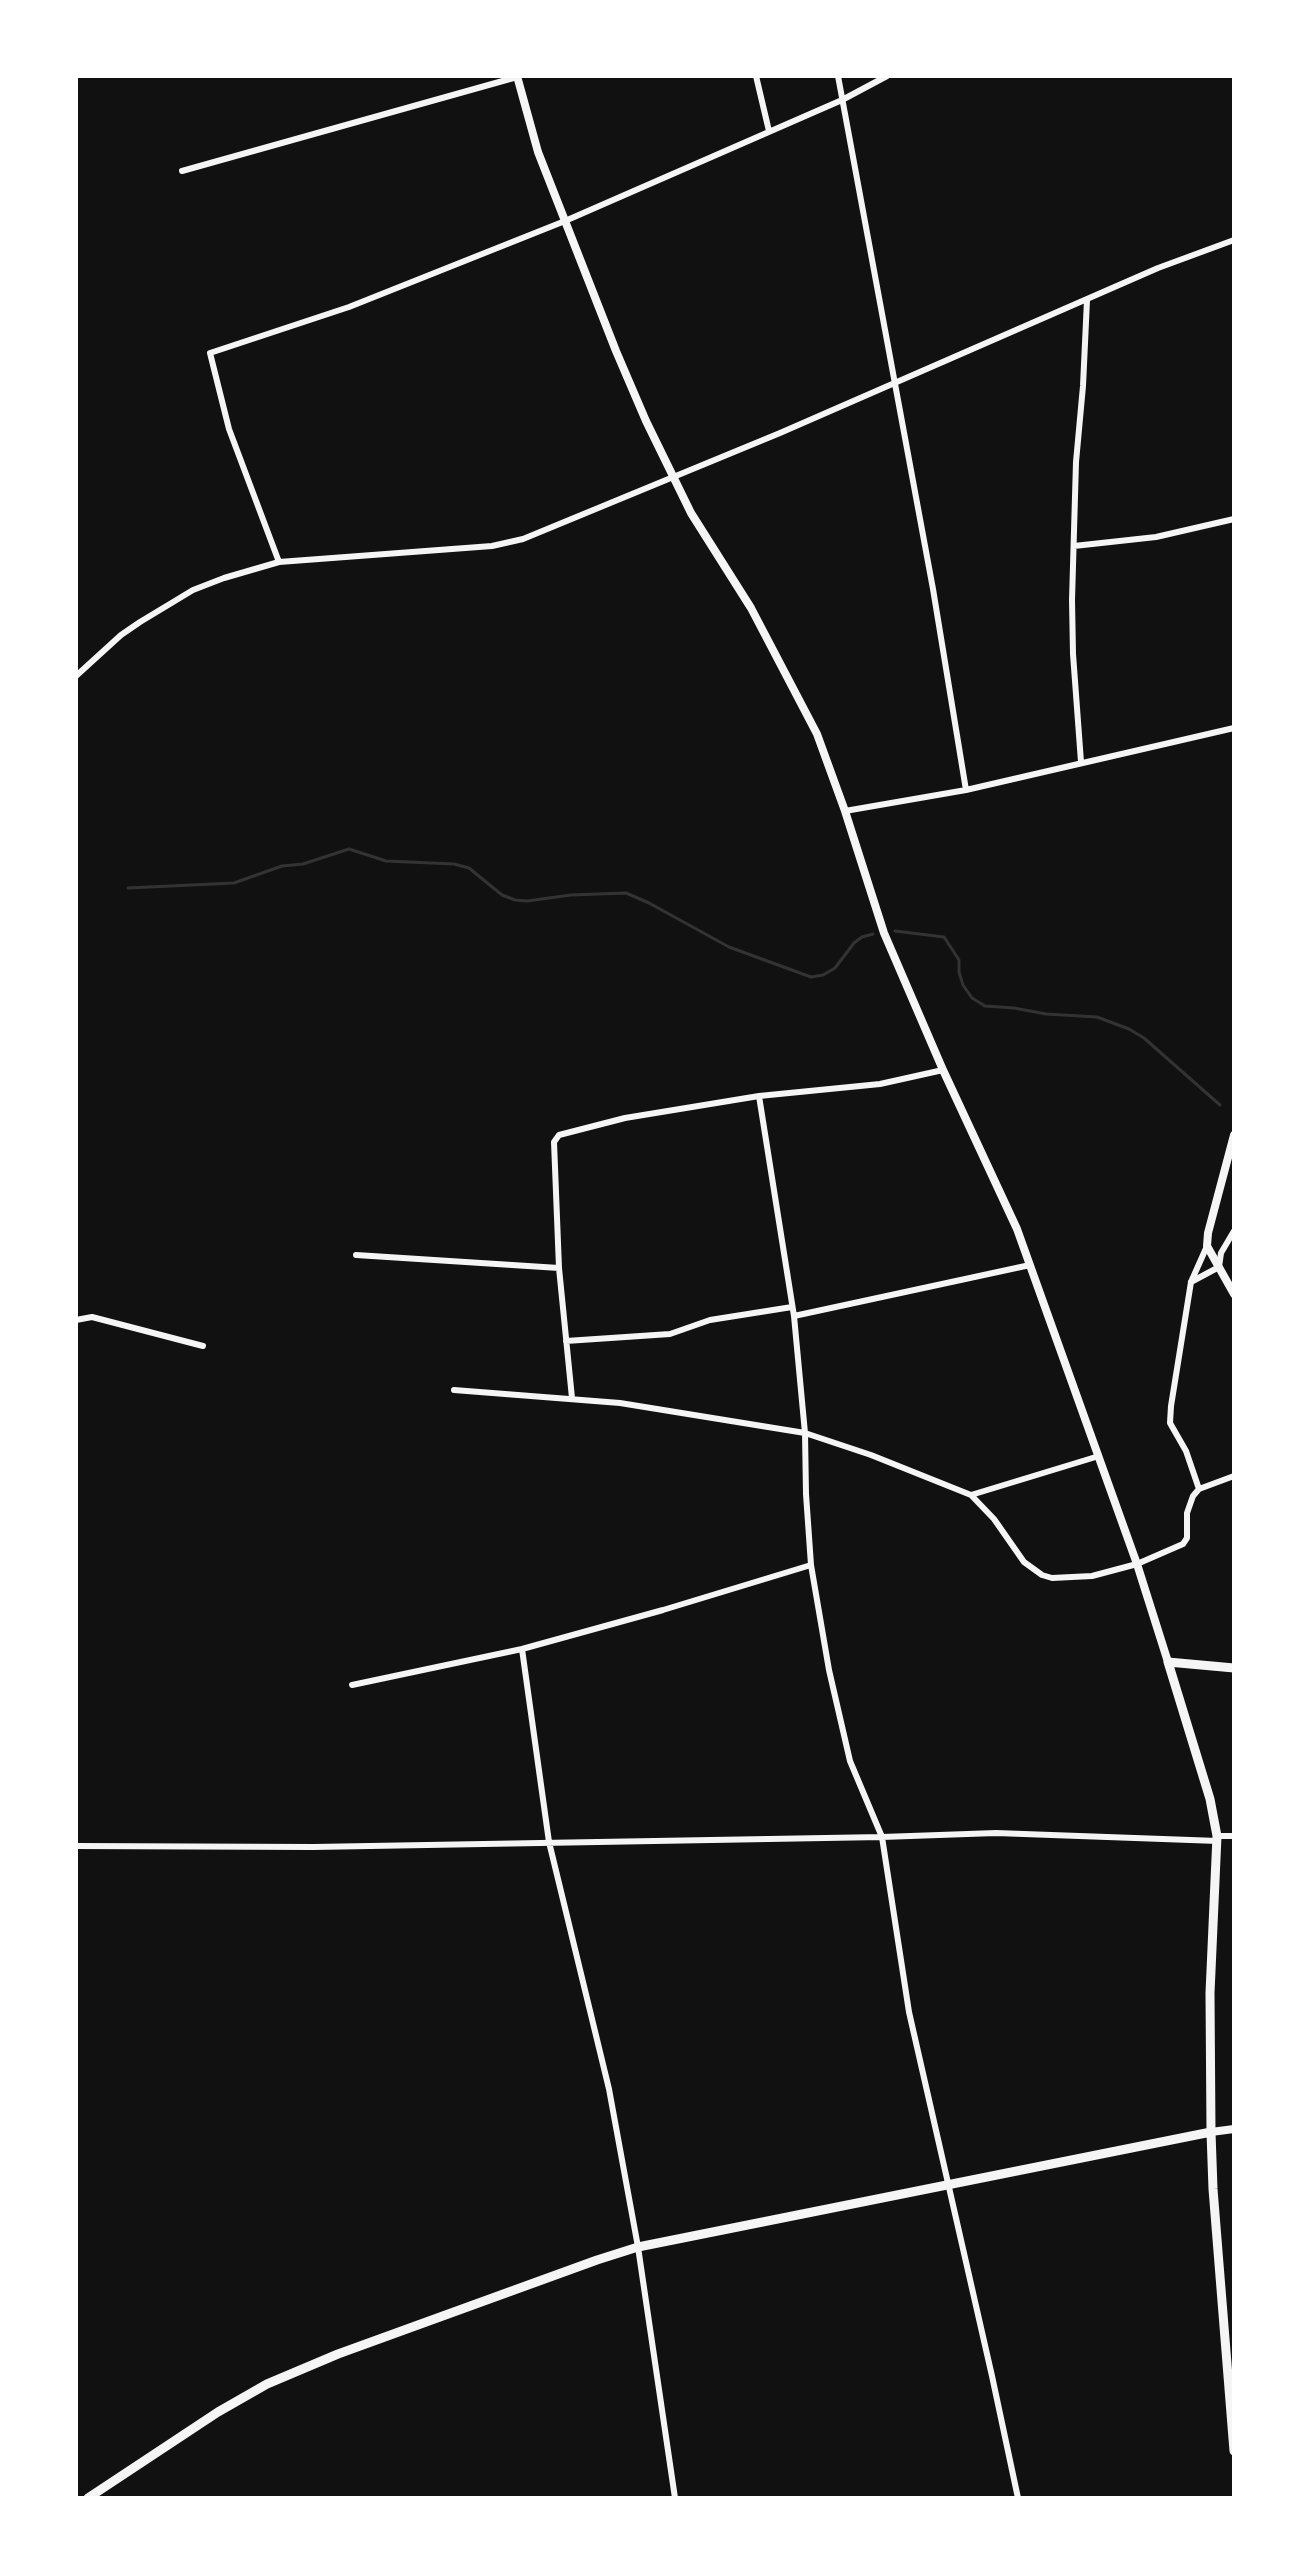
<!DOCTYPE html>
<html>
<head>
<meta charset="utf-8">
<style>
  body { margin:0 }
  #map { position:relative; width:1310px; height:2574px; overflow:hidden; background:#111; font-family:Signika,sans-serif }
  canvas { display:block }
  .frame { position:absolute; inset:0; border:78px solid #fff; pointer-events:none }
</style>
</head>
<body>
<div id="map">
<canvas width="1310" height="2574"></canvas>
<div class="frame"></div>
</div>
<script>
const ctx = document.querySelector('canvas').getContext('2d');
ctx.lineJoin = 'round';
function toPath(rows) {
  const path = new Path2D();
  for (const r of rows) {
    path.moveTo(r[0], r[1]);
    for (let i = 2; i < r.length; i += 2) path.lineTo(r[i], r[i + 1]);
  }
  return path;
}
function trace(path, color, width, dash) {
  ctx.strokeStyle = color;
  ctx.lineWidth = width;
  ctx.lineCap = dash ? 'butt' : 'round';
  ctx.setLineDash(dash || []);
  ctx.stroke(path);
}
trace(toPath([
  [128,888,234,883,282,866,303,864,349,849,386,861,454,864,469,868,502,895,515,900,527,901,571,895,626,893,649,903,729,947,811,977,823,975,835,968,854,943,862,937,873,934],
  [895,931,944,937,959,960,959,972,963,985,972,998,985,1006,1014,1008,1046,1014,1097,1017,1129,1029,1144,1038,1220,1105]
]), '#333', 3);
trace(toPath([
  [756,76,769,131],
  [838,76,933,589,966,790],
  [182,171,517,77],
  [1074,546,1156,537,1234,519],
  [279,562,229,429,210,353,349,307,565,221,842,100,887,76],
  [76,676,121,635,140,622,193,590,224,578,279,562,492,546,523,539,780,433,1158,268,1234,240],
  [1081,762,1073,654,1072,600,1076,462,1083,386,1087,300],
  [845,811,966,790,1234,728],
  [759,1096,794,1316,805,1433,806,1494,811,1565,829,1670,850,1761,882,1837,909,2012,992,2376,1018,2498],
  [356,1255,559,1268],
  [1191,1282,1219,1267,1221,1253,1234,1231],
  [794,1316,1030,1265],
  [76,1320,92,1317,203,1346],
  [566,1341,670,1334,710,1320,792,1307],
  [454,1390,620,1403,805,1433,871,1455,971,1495,994,1519,1024,1562,1042,1575,1052,1578,1092,1576,1137,1564,1183,1544,1187,1538,1187,1513,1193,1496,1199,1489,1234,1476],
  [572,1398,559,1268,554,1142,559,1135,625,1118,759,1096,880,1084,943,1070],
  [1199,1489,1186,1451,1170,1423,1171,1406,1191,1282,1207,1246],
  [971,1495,1099,1456],
  [522,1649,549,1842,609,2089,638,2247,675,2498],
  [352,1685,522,1649,663,1610,811,1565],
  [1217,1836,1234,1836],
  [76,1846,313,1847,882,1837,996,1833,1218,1841]
]), '#f5f5f5', 6);
trace(toPath([
  [517,76,538,152,616,351,646,421,691,513,751,608,817,734,845,811,884,933,943,1070,1017,1229,1137,1564,1168,1662],
  [1234,1135,1208,1233,1207,1246,1234,1294],
  [1211,2132,1234,2129]
]), '#f5f5f5', 8);
trace(toPath([
  [1234,1668,1168,1662,1210,1799,1217,1836,1210,1993,1211,2132,1213,2189,1234,2451],
  [88,2498,218,2412,267,2384,338,2354,597,2260,638,2247,1211,2132]
]), '#f5f5f5', 9);
</script>
</body>
</html>
